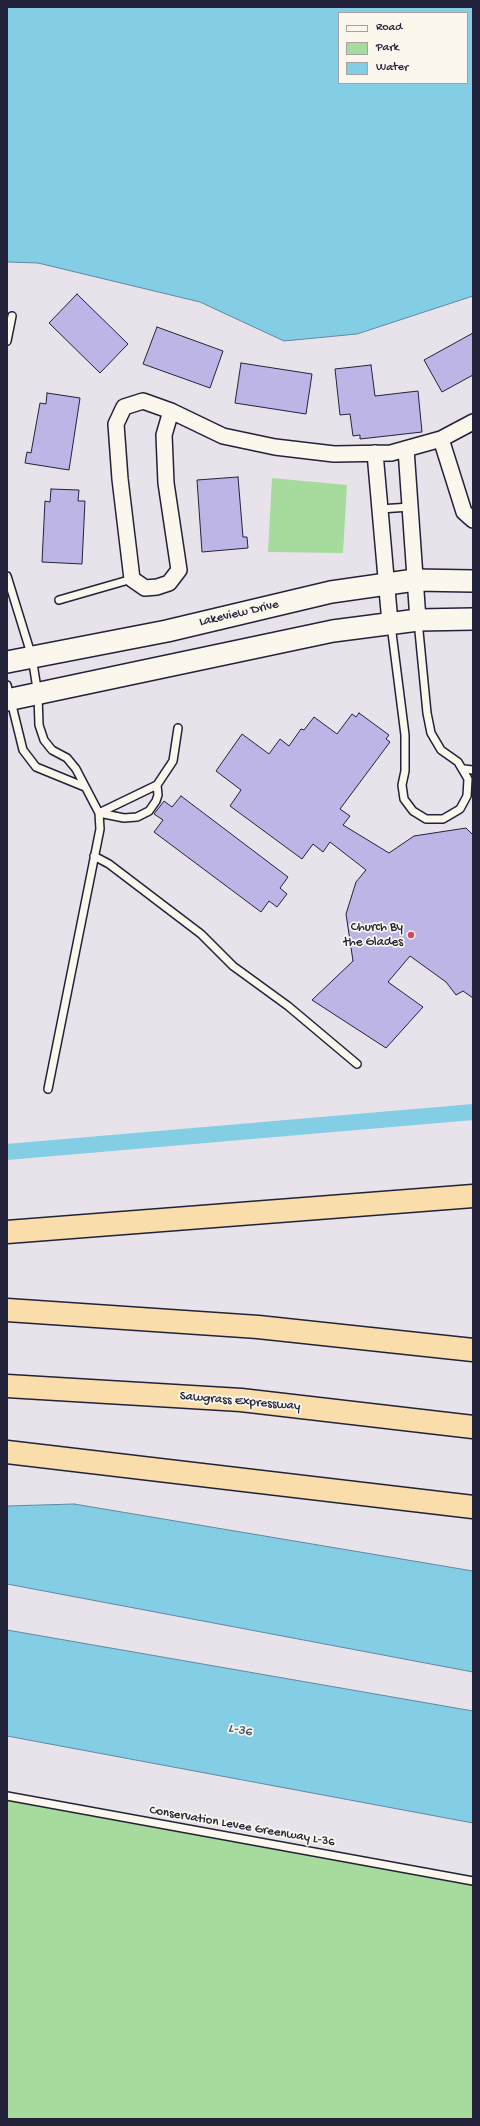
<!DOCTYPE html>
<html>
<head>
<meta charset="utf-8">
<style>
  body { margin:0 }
  #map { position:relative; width:480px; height:2126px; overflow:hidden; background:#e8e3ea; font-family:"Gochi Hand",sans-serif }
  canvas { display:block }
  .frame { position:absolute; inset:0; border:8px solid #22223b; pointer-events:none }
  .legend { position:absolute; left:338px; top:12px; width:130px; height:72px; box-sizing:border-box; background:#fbf7ec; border:1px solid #a4a2a5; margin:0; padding:5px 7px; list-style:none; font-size:12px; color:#22223b }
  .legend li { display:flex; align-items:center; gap:8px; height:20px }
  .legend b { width:20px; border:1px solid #a4a2a5 }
</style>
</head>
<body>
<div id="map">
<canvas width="480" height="2126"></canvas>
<div class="frame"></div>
<ul class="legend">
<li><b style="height:5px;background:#fbf7ec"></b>Road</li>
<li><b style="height:11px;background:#a7db9e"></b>Park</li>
<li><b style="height:11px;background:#84cee5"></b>Water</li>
</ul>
</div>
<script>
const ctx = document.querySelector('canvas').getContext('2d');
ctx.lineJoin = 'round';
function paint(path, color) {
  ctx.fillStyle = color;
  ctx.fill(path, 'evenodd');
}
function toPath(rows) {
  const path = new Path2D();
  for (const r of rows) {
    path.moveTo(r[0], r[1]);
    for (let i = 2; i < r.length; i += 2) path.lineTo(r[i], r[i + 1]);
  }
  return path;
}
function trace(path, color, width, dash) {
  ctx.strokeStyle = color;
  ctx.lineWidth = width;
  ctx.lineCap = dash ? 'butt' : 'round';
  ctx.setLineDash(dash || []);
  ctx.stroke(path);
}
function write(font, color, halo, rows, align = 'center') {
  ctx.font = font + ' "Gochi Hand",sans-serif';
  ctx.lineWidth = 3.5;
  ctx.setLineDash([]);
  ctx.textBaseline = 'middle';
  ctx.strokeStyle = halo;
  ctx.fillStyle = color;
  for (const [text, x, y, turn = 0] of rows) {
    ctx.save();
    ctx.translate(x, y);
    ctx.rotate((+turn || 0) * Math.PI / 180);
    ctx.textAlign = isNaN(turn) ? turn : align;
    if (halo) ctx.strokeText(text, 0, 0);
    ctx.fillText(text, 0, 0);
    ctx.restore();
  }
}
paint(toPath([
  [272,478,347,485,343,553,268,552],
  [7,1796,473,1881,473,2119,7,2119]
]), '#a7db9e');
const water = toPath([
  [7,7,473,7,473,296,357,334,284,341,200,302,38,263,7,262,7,7],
  [339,13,467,13,467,83,339,83,339,13],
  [74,1504,473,1571,473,1672,7,1584,7,1506,74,1504],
  [7,1630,473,1711,473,1823,7,1736,7,1630]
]);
paint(water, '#84cee5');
trace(water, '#5d89a1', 1);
trace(toPath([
  [7,1152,473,1112]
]), '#84cee5', 16);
const building = toPath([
  [77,294,128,344,100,373,49,323,77,294],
  [157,327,223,351,210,388,143,364,157,327],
  [473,333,473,375,442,392,424,360,473,333],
  [241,363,312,374,306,414,235,403,241,363],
  [371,365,375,396,418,391,422,432,360,439,360,435,353,436,350,414,340,415,335,369,371,365],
  [47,393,80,398,69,470,25,463,27,452,31,453,40,403,46,404,47,393],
  [238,477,243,537,247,537,248,548,202,552,197,480,238,477],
  [51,489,79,490,78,501,85,501,82,564,42,562,45,501,50,502,51,489],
  [359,713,389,735,386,739,390,742,340,809,350,816,343,825,389,853,414,836,466,828,473,835,473,998,463,991,456,995,446,982,410,956,388,982,423,1007,386,1048,312,1000,353,961,346,914,356,882,366,870,330,842,323,852,313,844,302,859,230,806,241,790,216,771,242,734,269,754,280,739,289,746,301,729,304,730,314,717,337,734,352,714,356,717,359,713],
  [181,796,288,877,280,888,287,894,277,907,269,901,261,912,154,832,163,820,154,814,164,801,172,807,181,796]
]);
paint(building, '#bdb5e6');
trace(building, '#22223b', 1);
const lane = toPath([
  [7,341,12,316],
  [380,509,410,507],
  [7,576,32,657,38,695,39,725,44,740,52,750,67,758,76,769,99,813,100,829,48,1089],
  [59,600,132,579],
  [391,625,405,735,405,771,402,785,404,799,413,811,426,819,443,819,460,809,467,796,468,779,458,762,441,750,431,733,427,713,418,621],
  [7,685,23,750,36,767,85,787],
  [464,769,473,770],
  [99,813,157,785,173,761,178,728],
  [99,813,124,818,137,817,149,811,156,801,158,795,157,785],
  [94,856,109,864,201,934,233,966,288,1006,357,1064],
  [7,1796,473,1881]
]);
const street = toPath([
  [171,411,164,435,166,483,179,570,169,583,157,587,145,588,132,579,120,479,116,424,124,407,143,401,171,411,223,436,275,447,334,454,391,453,441,439,473,422],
  [441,439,464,512,473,520],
  [406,449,418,620],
  [375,453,390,623]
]);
const secondary = toPath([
  [7,662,167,631,331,592,415,580,473,581],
  [7,700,333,631,418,620,473,619]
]);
const highway = toPath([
  [7,1232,473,1196],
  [7,1310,258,1327,473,1350],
  [7,1386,241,1400,473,1427],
  [7,1452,473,1507]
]);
trace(lane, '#22223b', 10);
trace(street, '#22223b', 18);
trace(secondary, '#22223b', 24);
trace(highway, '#22223b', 25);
trace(lane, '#fbf7ec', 7);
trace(street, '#fbf7ec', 15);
trace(secondary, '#fbf7ec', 21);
trace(highway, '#f9deab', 22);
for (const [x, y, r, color] of [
  [411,935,4,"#d1495b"]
]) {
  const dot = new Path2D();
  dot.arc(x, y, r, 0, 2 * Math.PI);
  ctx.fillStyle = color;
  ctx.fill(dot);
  trace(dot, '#fbf7ec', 1.5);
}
write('13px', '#22223b', '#fbf7ec', [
  ["Lakeview Drive",239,614,-13],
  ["Sawgrass Expressway",240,1402,5],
  ["Conservation Levee Greenway L-36",242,1827,10]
]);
write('13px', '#22223b', '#fbf7ec', [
  ["Church By",403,928],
  ["the Glades",403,943]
], 'right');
write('italic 14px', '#3f566e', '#fbf7ec', [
  ["L-36",240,1731,11]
]);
</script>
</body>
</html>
